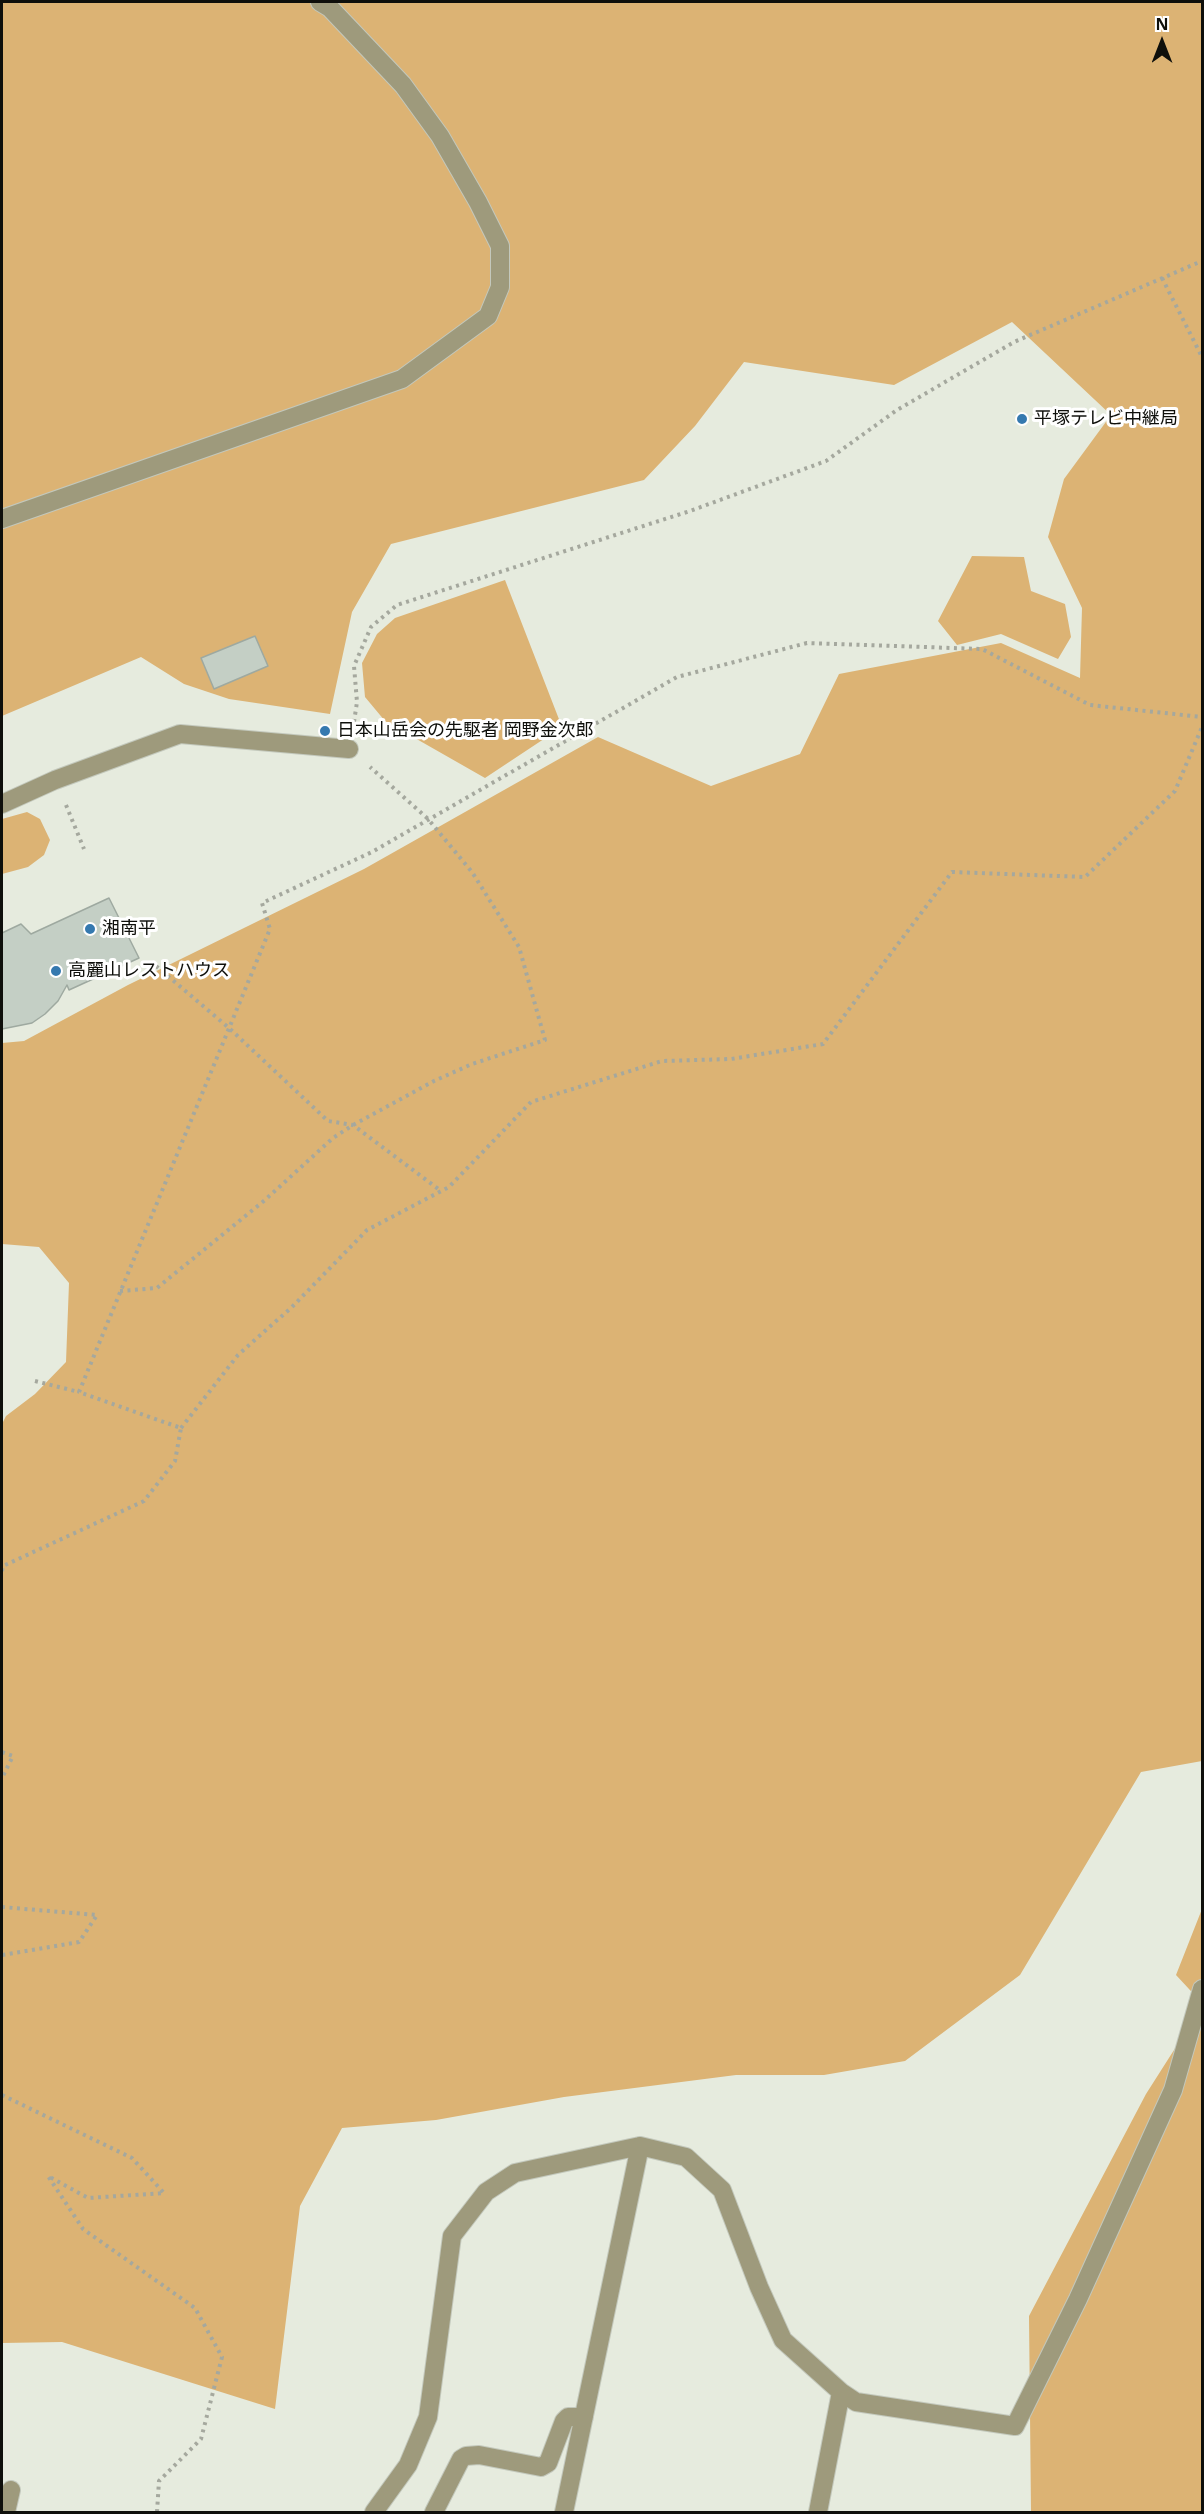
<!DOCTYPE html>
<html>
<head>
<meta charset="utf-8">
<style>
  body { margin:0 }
  #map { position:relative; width:1204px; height:2514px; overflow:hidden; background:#e6ebde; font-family:"Open Sans",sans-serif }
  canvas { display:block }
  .frame { position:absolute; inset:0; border:3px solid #0e0f0b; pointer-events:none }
  .north { position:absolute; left:1132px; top:12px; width:60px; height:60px; -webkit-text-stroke:4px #fff; paint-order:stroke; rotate:0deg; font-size:16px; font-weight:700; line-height:24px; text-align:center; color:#0e0f0b }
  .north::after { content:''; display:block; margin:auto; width:21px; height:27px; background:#0e0f0b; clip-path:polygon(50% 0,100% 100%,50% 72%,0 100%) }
</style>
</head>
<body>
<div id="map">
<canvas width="1204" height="2514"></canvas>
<div class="frame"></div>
<div class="north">N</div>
</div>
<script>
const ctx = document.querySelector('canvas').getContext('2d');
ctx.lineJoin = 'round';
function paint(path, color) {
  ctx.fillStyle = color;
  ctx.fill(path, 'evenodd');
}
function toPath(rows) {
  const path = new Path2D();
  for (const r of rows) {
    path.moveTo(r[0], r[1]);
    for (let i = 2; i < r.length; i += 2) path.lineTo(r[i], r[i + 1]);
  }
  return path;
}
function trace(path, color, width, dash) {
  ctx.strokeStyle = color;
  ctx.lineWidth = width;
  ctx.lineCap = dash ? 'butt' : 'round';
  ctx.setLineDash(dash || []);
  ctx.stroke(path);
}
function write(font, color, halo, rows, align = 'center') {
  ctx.font = font + ' "Open Sans","Noto Sans JP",sans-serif';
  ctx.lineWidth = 6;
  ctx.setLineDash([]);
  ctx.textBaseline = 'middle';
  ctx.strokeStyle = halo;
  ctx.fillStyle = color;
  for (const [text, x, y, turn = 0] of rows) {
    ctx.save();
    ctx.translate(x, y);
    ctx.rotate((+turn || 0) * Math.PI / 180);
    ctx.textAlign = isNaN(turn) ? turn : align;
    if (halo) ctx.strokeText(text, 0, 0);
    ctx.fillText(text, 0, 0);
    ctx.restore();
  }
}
paint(toPath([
  [2,2,1202,2,1202,1761,1141,1772,1020,1975,905,2061,824,2075,736,2075,564,2097,436,2120,342,2128,300,2206,275,2409,62,2342,2,2343,2,1424,6,1416,35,1394,66,1362,69,1283,39,1247,2,1244,2,1043,24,1041,128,985,364,869,598,737,711,786,800,754,839,674,1001,643,1080,678,1082,608,1048,537,1064,479,1111,415,1012,322,894,385,744,362,695,426,644,480,391,544,352,612,330,714,229,699,184,684,141,657,2,716],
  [972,556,1024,557,1031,591,1065,604,1071,637,1058,659,1001,634,957,645,938,621],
  [505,580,562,727,485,778,385,721,365,697,362,663,377,634,395,618],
  [27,812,40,819,50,840,44,855,28,867,2,874,2,819],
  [1202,1909,1202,2003,1176,1975],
  [1202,2006,1202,2512,1031,2512,1029,2316,1146,2094]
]), '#dcb374');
const building = toPath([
  [255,636,268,666,214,689,201,658,255,636],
  [109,898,139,958,69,990,67,985,58,1001,45,1014,32,1023,2,1029,2,933,21,924,31,934,109,898]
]);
paint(building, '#c4cfc5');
trace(building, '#9ea9a0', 1.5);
const minor = toPath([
  [2,519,402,379,488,316,500,287,500,246,478,202,440,136,403,85,330,8,320,2],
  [2,804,55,780,180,734,349,749],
  [6,2512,11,2490],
  [374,2512,408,2465,428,2417,452,2236,486,2192,515,2173,640,2146,686,2157,722,2190,759,2287,783,2340,841,2392,856,2402,1015,2426,1078,2299,1173,2090,1202,1989],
  [434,2512,461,2459,466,2456,479,2455,541,2467,548,2463,564,2421,568,2417,584,2417],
  [564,2512,640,2146],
  [818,2512,841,2392]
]);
trace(minor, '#c3c8bc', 20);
trace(toPath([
  [1162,278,1202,357],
  [354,722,357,702,354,666,371,627,397,605,690,511,826,461,897,410,1014,342,1202,261],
  [66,805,84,849],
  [156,966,229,1028,328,1121,353,1125,441,1191],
  [120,1291,157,1288,265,1200,333,1138,353,1125,434,1081,472,1064,545,1040,519,947,472,872,428,819,370,767],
  [35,1381,79,1392],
  [181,1428,238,1355,292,1307,367,1230,449,1187,531,1102,662,1061,731,1059,823,1044,952,872,1085,877,1175,791,1202,727],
  [2,1571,3,1566,144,1501,175,1461,181,1428,79,1392,270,929,262,903,372,852,677,677,807,643,982,649,1090,705,1202,717],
  [2,1752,13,1756,2,1778],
  [2,1907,97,1915,79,1942,2,1955],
  [2,2095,132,2158,164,2193,88,2198,48,2176,83,2229,195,2308,222,2357,201,2439,159,2481,157,2512]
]), '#a5a89e', 4, [3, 4.5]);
trace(minor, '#9e9a7c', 18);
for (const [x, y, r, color] of [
  [1022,419,6,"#3579af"],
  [325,731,6,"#3579af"],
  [90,929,6,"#3579af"],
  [56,971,6,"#3579af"]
]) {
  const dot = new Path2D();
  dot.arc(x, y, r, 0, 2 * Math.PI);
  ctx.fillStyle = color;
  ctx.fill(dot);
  trace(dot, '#fff', 2);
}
write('18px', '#0e0f0b', '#fff', [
  ["平塚テレビ中継局",1034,419],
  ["日本山岳会の先駆者 岡野金次郎",337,731],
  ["湘南平",102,929],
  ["高麗山レストハウス",68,971]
], 'left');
</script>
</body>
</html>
